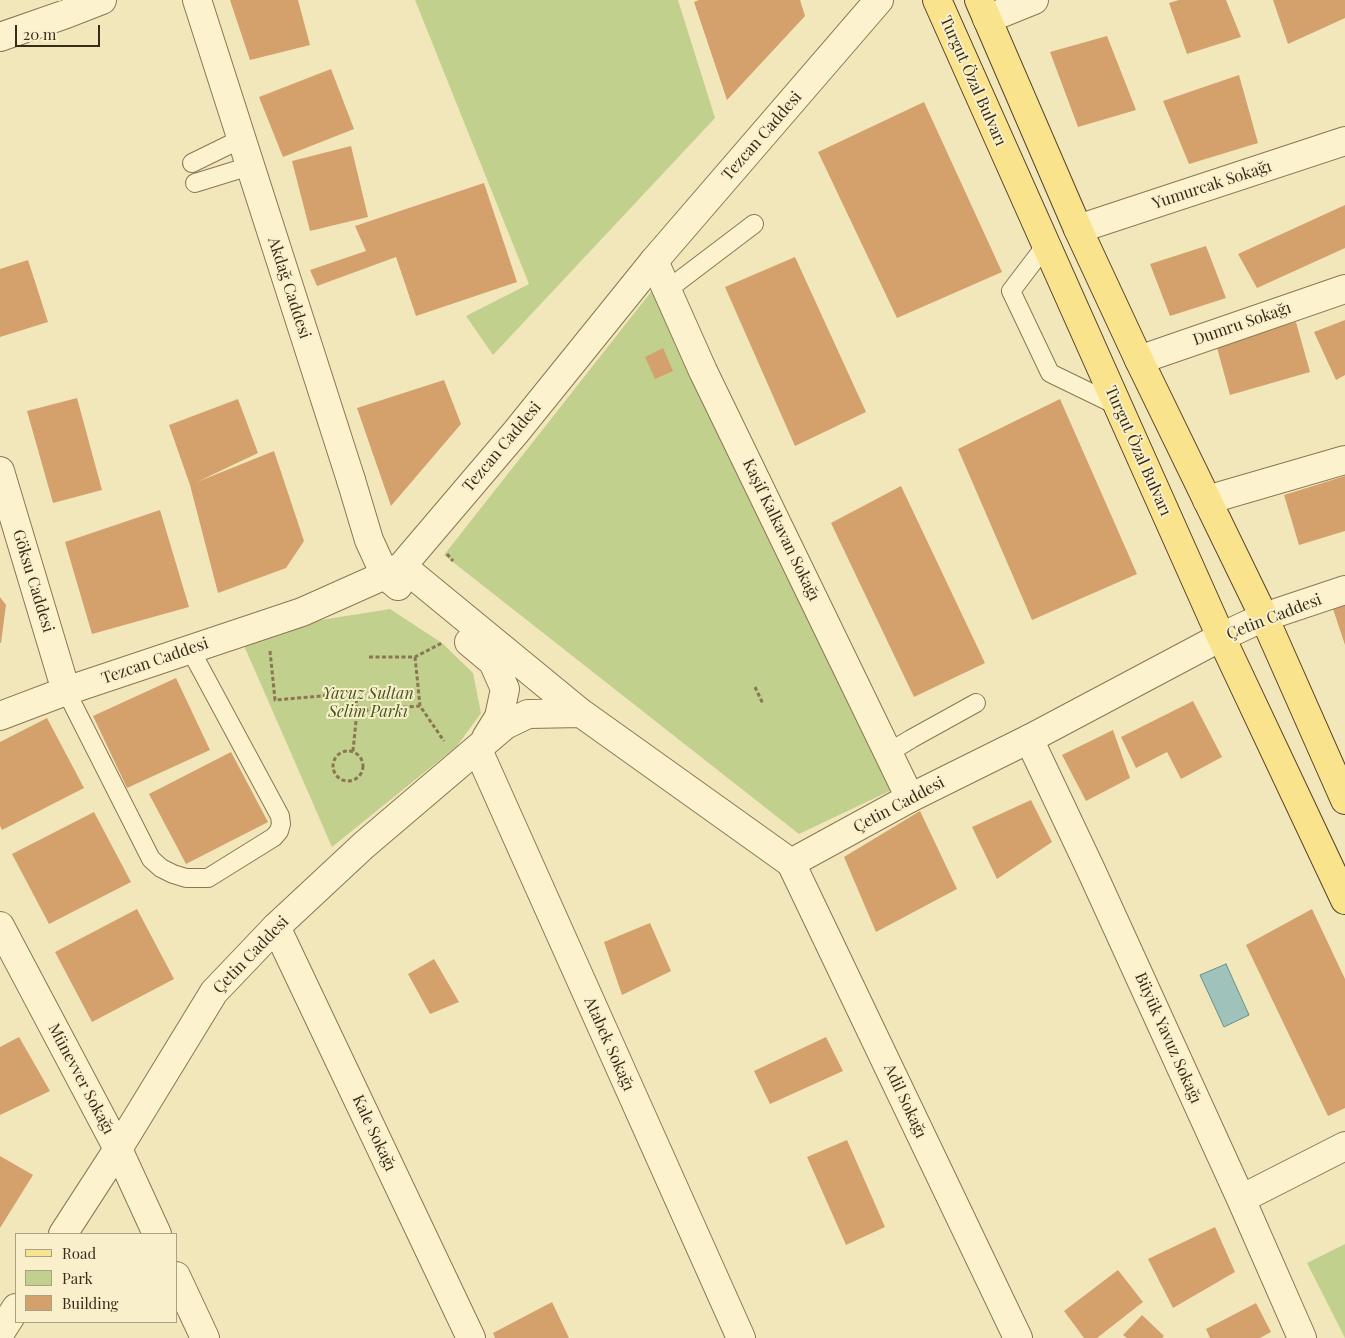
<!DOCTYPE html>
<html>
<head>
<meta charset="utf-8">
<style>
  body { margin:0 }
  #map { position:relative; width:1345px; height:1338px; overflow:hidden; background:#f2e7ba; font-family:"Playfair Display",serif }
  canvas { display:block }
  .legend { position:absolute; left:15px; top:1233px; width:162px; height:90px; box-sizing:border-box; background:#f9f0cb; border:1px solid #aba184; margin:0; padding:6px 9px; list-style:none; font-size:15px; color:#372b1a }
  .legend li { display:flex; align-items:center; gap:10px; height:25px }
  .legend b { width:25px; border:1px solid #aba184 }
  .scale { position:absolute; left:15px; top:25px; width:85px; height:22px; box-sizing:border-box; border:2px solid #372b1a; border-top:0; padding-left:6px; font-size:15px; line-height:18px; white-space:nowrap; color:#372b1a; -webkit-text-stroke:4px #f9f0cb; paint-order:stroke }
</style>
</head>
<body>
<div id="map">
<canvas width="1345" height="1338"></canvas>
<ul class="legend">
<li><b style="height:6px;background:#fae38d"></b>Road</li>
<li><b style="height:14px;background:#c2d08e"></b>Park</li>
<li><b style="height:14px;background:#d4a16c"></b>Building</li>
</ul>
<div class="scale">20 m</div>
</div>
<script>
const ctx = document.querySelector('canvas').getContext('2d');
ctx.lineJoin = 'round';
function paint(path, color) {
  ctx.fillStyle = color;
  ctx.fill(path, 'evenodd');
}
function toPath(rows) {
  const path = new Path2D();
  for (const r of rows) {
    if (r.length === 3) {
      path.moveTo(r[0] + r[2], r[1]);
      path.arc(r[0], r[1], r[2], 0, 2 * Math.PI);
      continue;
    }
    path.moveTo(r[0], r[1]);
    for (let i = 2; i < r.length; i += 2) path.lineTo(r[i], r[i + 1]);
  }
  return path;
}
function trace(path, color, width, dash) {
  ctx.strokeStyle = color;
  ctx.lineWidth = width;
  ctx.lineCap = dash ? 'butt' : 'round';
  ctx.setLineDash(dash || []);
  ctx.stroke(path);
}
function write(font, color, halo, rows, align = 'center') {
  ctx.font = font + ' "Playfair Display",serif';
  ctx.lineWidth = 4;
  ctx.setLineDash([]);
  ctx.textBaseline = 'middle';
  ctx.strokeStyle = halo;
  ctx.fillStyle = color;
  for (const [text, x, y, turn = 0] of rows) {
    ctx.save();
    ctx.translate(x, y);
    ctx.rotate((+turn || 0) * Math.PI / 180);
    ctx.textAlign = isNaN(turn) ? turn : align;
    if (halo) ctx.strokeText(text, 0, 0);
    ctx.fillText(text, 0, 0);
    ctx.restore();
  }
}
paint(toPath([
  [415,0,678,0,715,118,493,355,466,316,529,284],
  [658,283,896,788,799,834,444,555],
  [390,609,442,643,473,673,481,713,457,746,332,847,242,641,321,620],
  [1345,1244,1345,1338,1307,1263]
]), '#c2d08e');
const water = toPath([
  [1226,964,1249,1015,1224,1027,1200,975,1226,964]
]);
paint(water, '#9fc2bb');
trace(water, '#669089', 1);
paint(toPath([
  [230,0,298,0,310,45,250,60],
  [699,0,800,0,805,16,727,100,694,2],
  [1179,0,1226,0,1241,37,1187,54,1169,3],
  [1273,0,1345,0,1345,18,1288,44],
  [1107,36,1136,110,1078,127,1050,52],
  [331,69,354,129,283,157,259,97],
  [1239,75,1258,143,1189,164,1163,101],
  [924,102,1002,272,897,318,818,152],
  [351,146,368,217,310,231,292,161],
  [484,183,517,282,416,316,396,257,317,286,310,270,366,251,355,226],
  [1345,205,1345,248,1257,288,1238,254],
  [1206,246,1226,298,1170,316,1150,264],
  [795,257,866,412,795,446,725,287],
  [28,260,48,322,0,337,0,269],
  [1345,320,1345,375,1336,380,1314,332],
  [1296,322,1310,372,1230,395,1216,344],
  [663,348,673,371,655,379,645,357],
  [444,380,461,424,391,506,357,408],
  [77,398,102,490,53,503,27,411],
  [238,399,258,453,197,482,274,451,304,541,286,568,218,593,190,485,169,425],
  [1060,399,1137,574,1032,620,958,449],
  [1345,476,1345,531,1299,545,1284,495],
  [901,486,985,663,914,697,831,523],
  [160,510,189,607,92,634,65,542],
  [0,597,6,605,1,643,0,643],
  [1345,605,1345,645,1333,609],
  [176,678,210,750,127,788,93,716],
  [1193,701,1222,757,1181,779,1167,752,1136,768,1121,737],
  [47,718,84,788,2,830,0,826,0,742],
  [1113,730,1130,778,1086,801,1062,755],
  [231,752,268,822,186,864,149,794],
  [1031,800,1052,842,997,879,972,827],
  [920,811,957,889,876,932,844,857],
  [94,812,131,882,49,924,12,854],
  [137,909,174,979,92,1022,55,952],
  [1312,909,1345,979,1345,1108,1328,1116,1246,945],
  [650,923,671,971,622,995,604,942],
  [434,959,459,1002,430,1014,408,974],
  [19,1037,50,1091,0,1115,0,1047],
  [826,1037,843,1071,770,1104,754,1071],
  [847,1140,885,1227,846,1245,807,1157],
  [0,1156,33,1175,0,1228],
  [1215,1227,1235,1272,1173,1308,1148,1259],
  [1118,1270,1143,1302,1097,1338,1084,1338,1064,1311],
  [552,1302,569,1338,495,1338,493,1333],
  [1256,1303,1271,1332,1260,1338,1210,1338,1206,1329],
  [1142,1315,1164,1336,1162,1338,1127,1338,1123,1335]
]), '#d4a16c');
const service = toPath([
  [192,163,241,139],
  [195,183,250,166],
  [1046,245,1011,291,1050,373,1118,406],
  [667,290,754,224],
  [66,691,151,859,161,868,173,874,186,878,208,878,274,837,279,831,281,824,280,816,190,649],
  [888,753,911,739,976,703]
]);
const minor = toPath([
  [197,0,351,480],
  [987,19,1034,0],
  [0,37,66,14,102,0],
  [1078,229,1345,141],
  [654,261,703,371,910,798],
  [1139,360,1345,289],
  [0,471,66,691],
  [1207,500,1345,460],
  [1029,739,1091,870,1241,1199,1302,1338],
  [478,750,741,1338],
  [791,863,1018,1338],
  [0,926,118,1149,157,1234],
  [276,927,471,1338],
  [1241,1199,1345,1146],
  [176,1276,205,1338]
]);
const tertiary = toPath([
  [351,480,369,540,385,575,398,586],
  [402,566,581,713,791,863,910,798,1029,739,1221,637,1264,617,1345,590],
  [469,642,493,662,505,689,499,717,486,738],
  [0,716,66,691,302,612,385,575,402,566,516,432,654,261,879,0],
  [63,1234,118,1149,214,992,276,927,364,845,505,725,528,714,581,713],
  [0,1333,16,1308]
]);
const primary = toPath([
  [937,0,1221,637,1345,900],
  [979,0,1078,229,1139,360,1264,617,1345,800]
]);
trace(service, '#8a7653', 20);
trace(minor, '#8a7653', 30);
trace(tertiary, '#8a7653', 30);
trace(primary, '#574228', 30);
trace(toPath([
  [447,554,453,561],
  [270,651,275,700,356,693,357,711,420,706],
  [369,657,415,657,442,643],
  [415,657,420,706,444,741],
  [755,687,763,704],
  [348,766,15],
  [353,751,357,711]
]), '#8a7653', 3, [4, 2.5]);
trace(service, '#fcf3ce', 18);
trace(minor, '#fcf3ce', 28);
trace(tertiary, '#fcf3ce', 28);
trace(primary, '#fae38d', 28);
write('16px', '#372b1a', '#f9f0cb', [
  ["Turgut Özal Bulvarı",973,81,66],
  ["Tezcan Caddesi",762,136,-49],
  ["Yumurcak Sokağı",1212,185,-18],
  ["Akdağ Caddesi",289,288,72],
  ["Dumru Sokağı",1242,324,-19],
  ["Tezcan Caddesi",502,447,-50],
  ["Turgut Özal Bulvarı",1138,451,66],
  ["Kaşif Kalkavan Sokağı",781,530,64],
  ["Göksu Caddesi",33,581,73],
  ["Çetin Caddesi",1274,617,-21],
  ["Tezcan Caddesi",155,661,-19],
  ["Çetin Caddesi",899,805,-28],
  ["Çetin Caddesi",251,955,-46],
  ["Büyük Yavuz Sokağı",1168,1038,66],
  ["Atabek Sokağı",609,1044,66],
  ["Münevver Sokağı",81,1079,62],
  ["Adil Sokağı",905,1101,65],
  ["Kale Sokağı",374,1133,65]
]);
write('italic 16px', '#43561e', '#f9f0cb', [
  ["Yavuz Sultan",368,694],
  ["Selim Parkı",368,712]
]);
</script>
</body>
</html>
